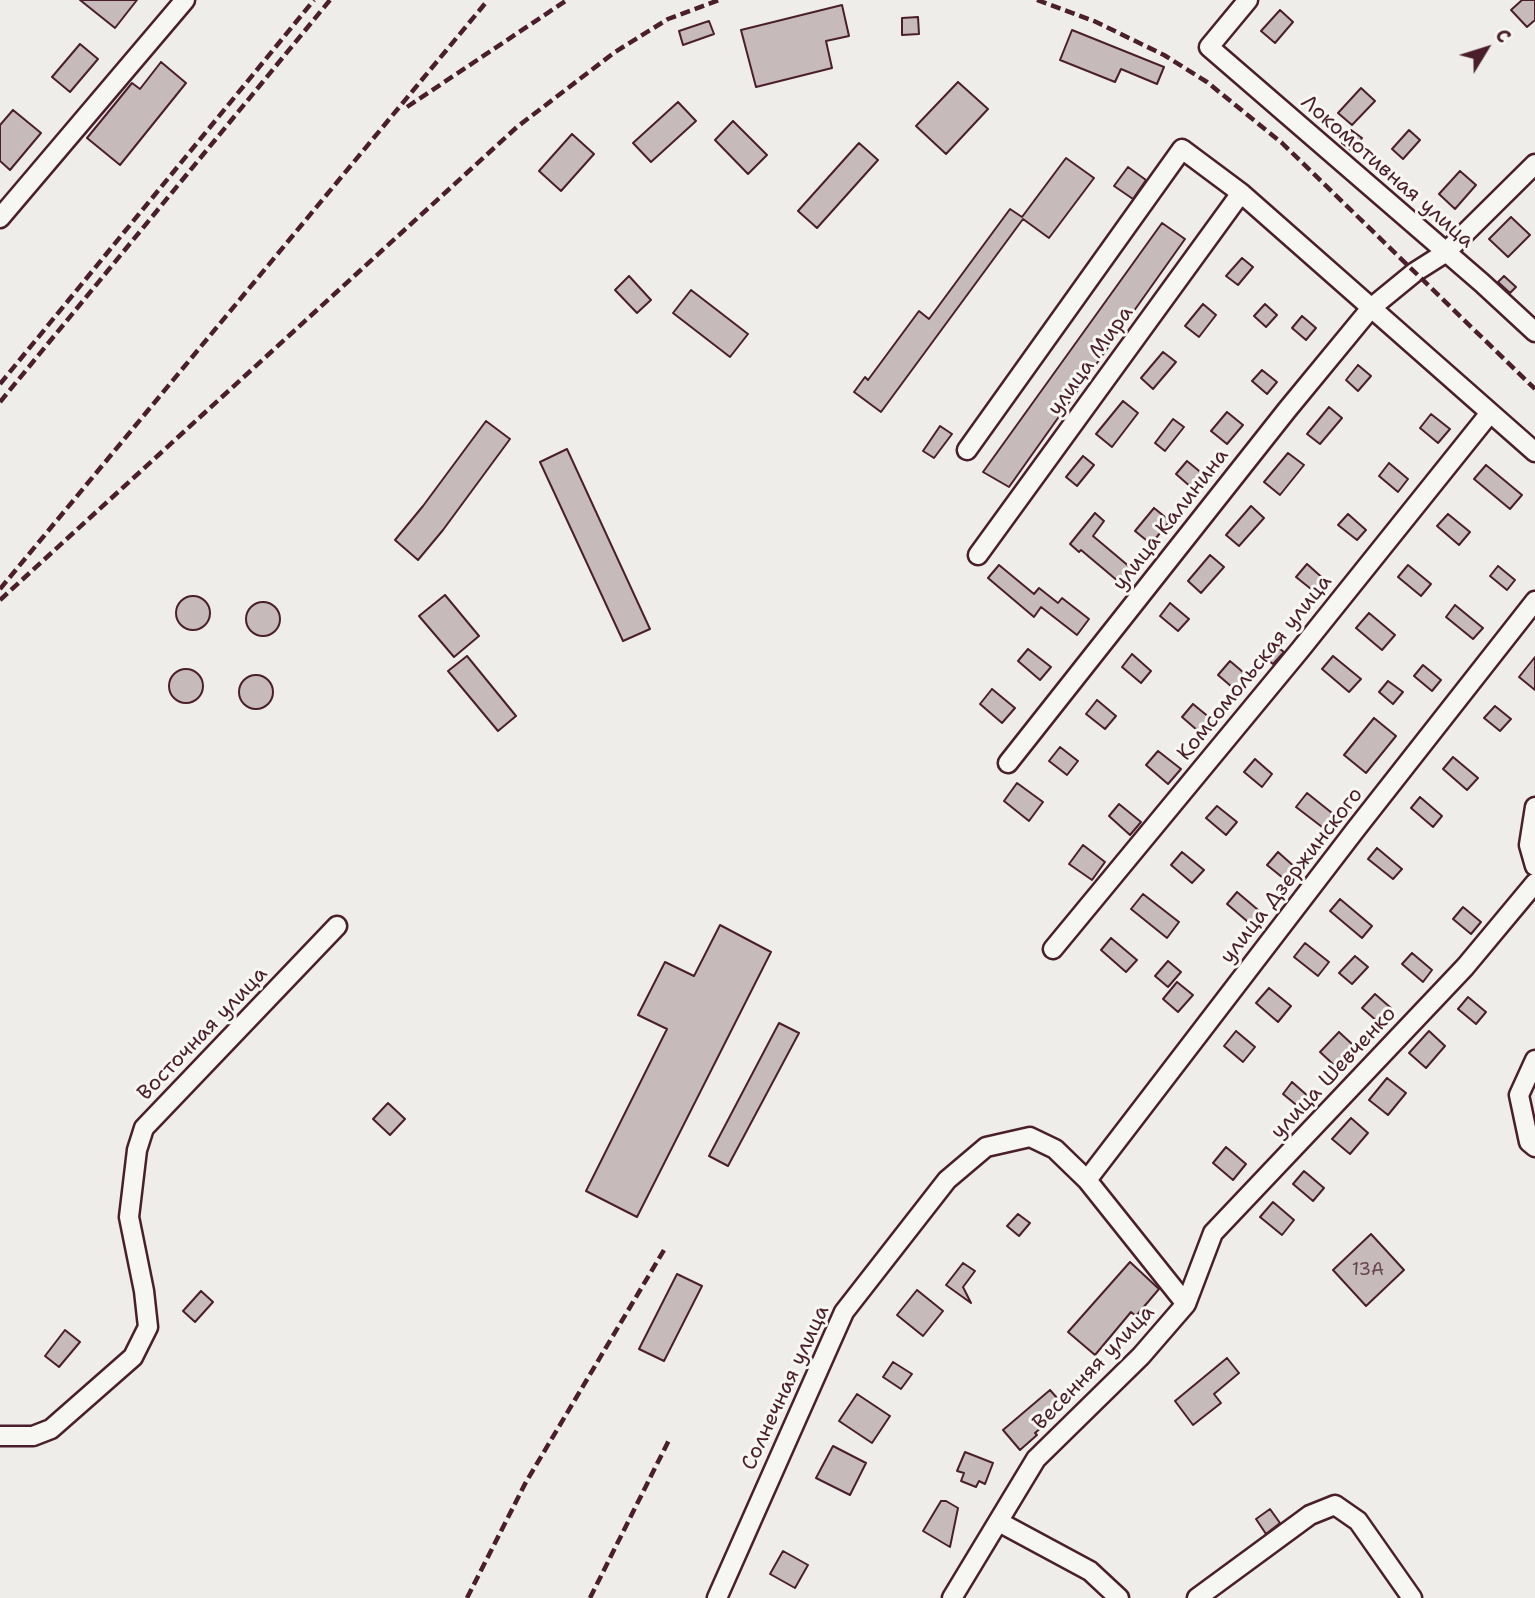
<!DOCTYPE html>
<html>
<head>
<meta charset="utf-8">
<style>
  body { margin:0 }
  #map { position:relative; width:1535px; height:1598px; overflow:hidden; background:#efedea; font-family:"Shantell Sans",sans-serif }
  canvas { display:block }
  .north { position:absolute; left:1451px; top:14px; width:70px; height:70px; -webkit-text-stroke:5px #f6f6f2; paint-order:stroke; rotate:52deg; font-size:19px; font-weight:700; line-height:28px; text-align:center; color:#4a1f2b }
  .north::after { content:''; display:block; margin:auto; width:24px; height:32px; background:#4a1f2b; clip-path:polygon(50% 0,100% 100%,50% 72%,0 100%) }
</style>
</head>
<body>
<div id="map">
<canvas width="1535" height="1598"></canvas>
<div class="north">С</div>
</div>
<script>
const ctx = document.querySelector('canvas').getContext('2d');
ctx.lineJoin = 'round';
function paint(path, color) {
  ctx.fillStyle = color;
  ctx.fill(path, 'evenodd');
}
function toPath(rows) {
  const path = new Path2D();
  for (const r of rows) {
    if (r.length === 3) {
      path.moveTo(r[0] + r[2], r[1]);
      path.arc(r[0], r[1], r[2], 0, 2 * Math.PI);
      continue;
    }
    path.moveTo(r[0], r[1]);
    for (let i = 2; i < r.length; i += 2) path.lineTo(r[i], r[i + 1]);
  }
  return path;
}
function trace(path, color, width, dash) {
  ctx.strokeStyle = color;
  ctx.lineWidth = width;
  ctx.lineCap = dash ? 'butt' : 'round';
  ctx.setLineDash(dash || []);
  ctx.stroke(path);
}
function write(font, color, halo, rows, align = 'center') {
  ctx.font = font + ' "Shantell Sans",sans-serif';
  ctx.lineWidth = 6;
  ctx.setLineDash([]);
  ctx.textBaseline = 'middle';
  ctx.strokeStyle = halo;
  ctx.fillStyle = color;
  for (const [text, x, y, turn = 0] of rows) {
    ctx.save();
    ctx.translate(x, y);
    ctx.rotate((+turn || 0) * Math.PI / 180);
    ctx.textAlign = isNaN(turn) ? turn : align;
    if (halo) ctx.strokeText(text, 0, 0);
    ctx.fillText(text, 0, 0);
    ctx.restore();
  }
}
const building = toPath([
  [80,0,137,0,115,28,80,0],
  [1522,0,1535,0,1535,20,1527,27,1511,10,1522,0],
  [842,5,849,36,826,41,832,68,756,87,741,30,842,5],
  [1280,10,1293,22,1275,43,1261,31,1280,10],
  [918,17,919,34,902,35,902,18,918,17],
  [709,21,714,34,683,45,679,31,709,21],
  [1072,30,1164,67,1157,84,1121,69,1115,82,1060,60,1072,30],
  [80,44,98,59,70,92,52,77,80,44],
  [161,62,186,83,120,165,87,138,132,83,140,89,161,62],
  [958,82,988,109,946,154,916,126,958,82],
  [1361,88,1375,101,1352,125,1338,113,1361,88],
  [678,102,696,121,651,162,633,143,678,102],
  [13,110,41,133,10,170,0,161,0,125,13,110],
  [733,121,767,155,748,174,715,140,733,121],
  [1351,130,1362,138,1352,151,1342,143,1351,130],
  [1409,130,1420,140,1403,159,1392,149,1409,130],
  [572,134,594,154,561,191,539,171,572,134],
  [859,143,878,160,817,228,798,211,859,143],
  [1066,158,1094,178,1049,238,1023,219,881,412,854,392,865,377,868,380,919,311,929,319,1010,209,1022,217,1066,158],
  [1128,167,1146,180,1133,199,1114,186,1128,167],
  [1460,171,1476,185,1455,209,1439,194,1460,171],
  [1511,217,1530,235,1508,257,1489,239,1511,217],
  [1162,223,1185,239,1009,487,983,472,1162,223],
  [1242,258,1253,267,1238,285,1226,276,1242,258],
  [629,276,651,300,637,313,615,290,629,276],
  [1504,276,1516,287,1510,293,1498,282,1504,276],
  [691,290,748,334,730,357,673,313,691,290],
  [1203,304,1216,315,1199,337,1185,326,1203,304],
  [1265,304,1277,315,1266,327,1254,316,1265,304],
  [1302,316,1316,328,1306,340,1292,328,1302,316],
  [1163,352,1176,362,1153,389,1141,378,1163,352],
  [1358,365,1371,376,1358,391,1346,380,1358,365],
  [1262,370,1277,382,1267,394,1252,381,1262,370],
  [1123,401,1138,413,1112,447,1096,434,1123,401],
  [1329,407,1342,418,1320,444,1307,434,1329,407],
  [1227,412,1243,425,1227,444,1211,431,1227,412],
  [1431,414,1450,429,1438,443,1420,428,1431,414],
  [1173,419,1184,427,1165,451,1155,443,1173,419],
  [486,421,510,439,443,530,418,560,395,540,423,506,486,421],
  [940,426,952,434,934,458,923,451,940,426],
  [567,449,650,629,623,641,540,462,567,449],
  [1288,453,1304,465,1280,495,1264,482,1288,453],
  [1083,456,1094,465,1077,486,1066,477,1083,456],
  [1187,461,1204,475,1192,488,1176,474,1187,461],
  [1389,463,1408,479,1398,492,1379,476,1389,463],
  [1486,465,1522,495,1510,509,1474,479,1486,465],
  [1251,506,1264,518,1239,546,1226,535,1251,506],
  [1154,508,1170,521,1151,544,1135,531,1154,508],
  [1095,513,1104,521,1093,536,1131,568,1119,582,1081,550,1079,552,1070,544,1095,513],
  [1348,514,1366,530,1357,540,1338,525,1348,514],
  [1448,514,1470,532,1459,545,1437,526,1448,514],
  [1210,555,1224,567,1201,593,1188,581,1210,555],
  [1307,564,1326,581,1316,593,1296,577,1307,564],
  [999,565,1034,594,1039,588,1058,603,1062,598,1089,619,1077,635,1041,607,1034,617,988,578,999,565],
  [1408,565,1431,584,1421,596,1398,577,1408,565],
  [1498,566,1515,580,1507,590,1490,576,1498,566],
  [445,595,479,636,454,657,419,616,445,595],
  [193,613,17],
  [263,619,17],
  [1170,603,1189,619,1178,631,1160,616,1170,603],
  [1455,605,1483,628,1473,639,1446,617,1455,605],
  [1369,613,1395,635,1382,650,1356,628,1369,613],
  [1272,643,1284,652,1273,664,1262,656,1272,643],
  [1028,649,1051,667,1040,680,1018,661,1028,649],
  [1132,654,1151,671,1141,683,1122,667,1132,654],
  [467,656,516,716,498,731,448,671,467,656],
  [1333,656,1361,679,1349,692,1322,669,1333,656],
  [1535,657,1535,690,1519,677,1535,657],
  [1230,661,1251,679,1239,693,1218,675,1230,661],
  [1423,665,1441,680,1432,691,1414,676,1423,665],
  [186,686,17],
  [256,692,17],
  [1388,681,1403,692,1393,704,1379,692,1388,681],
  [992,689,1015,708,1002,723,980,704,992,689],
  [1097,700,1116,716,1105,729,1086,714,1097,700],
  [1193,704,1216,723,1205,737,1182,717,1193,704],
  [1495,706,1511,719,1500,731,1484,718,1495,706],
  [1374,718,1396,736,1366,773,1344,755,1374,718],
  [1060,747,1078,761,1067,775,1049,761,1060,747],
  [1158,751,1181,769,1168,784,1146,765,1158,751],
  [1453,757,1478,778,1467,790,1443,769,1453,757],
  [1255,759,1272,774,1262,787,1244,772,1255,759],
  [1017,783,1043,802,1029,821,1004,801,1017,783],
  [1307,793,1337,817,1326,830,1296,807,1307,793],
  [1420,797,1442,816,1433,827,1411,808,1420,797],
  [1119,804,1141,822,1130,835,1109,816,1119,804],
  [1217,806,1237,822,1226,835,1206,818,1217,806],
  [1083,845,1105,862,1092,880,1069,864,1083,845],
  [1377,848,1402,869,1393,879,1368,859,1377,848],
  [1182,852,1204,870,1192,883,1171,865,1182,852],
  [1278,852,1298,870,1288,882,1267,865,1278,852],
  [1237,892,1264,915,1254,927,1227,904,1237,892],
  [1143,894,1179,922,1167,938,1131,909,1143,894],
  [1340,899,1372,926,1362,938,1330,911,1340,899],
  [1463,907,1481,922,1471,934,1453,919,1463,907],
  [720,925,771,952,637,1217,586,1191,667,1029,638,1015,665,962,694,976,720,925],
  [1111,938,1137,960,1126,972,1101,950,1111,938],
  [1305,943,1329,962,1318,976,1294,957,1305,943],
  [1412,953,1432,970,1423,982,1402,964,1412,953],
  [1355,956,1368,967,1352,984,1339,973,1355,956],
  [1168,961,1181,972,1168,987,1155,976,1168,961],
  [1177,982,1193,995,1178,1012,1163,999,1177,982],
  [1269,988,1291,1006,1278,1022,1256,1003,1269,988],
  [1375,994,1391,1008,1378,1022,1362,1008,1375,994],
  [1468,997,1486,1012,1476,1024,1458,1009,1468,997],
  [779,1023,799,1033,728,1166,709,1156,779,1023],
  [1236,1031,1255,1047,1243,1062,1224,1046,1236,1031],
  [1429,1031,1445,1046,1426,1068,1409,1053,1429,1031],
  [1339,1032,1353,1045,1334,1065,1320,1052,1339,1032],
  [1387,1078,1406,1093,1388,1115,1369,1100,1387,1078],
  [1292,1082,1309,1097,1300,1108,1283,1094,1292,1082],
  [388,1103,405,1119,390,1135,373,1119,388,1103],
  [1351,1118,1368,1133,1350,1154,1332,1139,1351,1118],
  [1226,1147,1246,1164,1233,1180,1213,1163,1226,1147],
  [1304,1171,1324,1188,1313,1201,1293,1184,1304,1171],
  [1273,1202,1294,1220,1282,1235,1260,1217,1273,1202],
  [1018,1214,1030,1223,1019,1236,1007,1226,1018,1214],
  [1371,1234,1404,1270,1366,1306,1333,1270,1371,1234],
  [1130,1262,1159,1289,1136,1316,1131,1312,1095,1355,1068,1332,1130,1262],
  [963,1263,975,1271,963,1287,971,1303,946,1285,963,1263],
  [677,1274,702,1286,664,1361,639,1349,677,1274],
  [917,1290,943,1311,923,1336,897,1315,917,1290],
  [201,1291,213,1302,195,1322,183,1311,201,1291],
  [65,1330,80,1342,59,1367,45,1356,65,1330],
  [1227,1358,1239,1373,1214,1394,1221,1403,1193,1425,1175,1401,1227,1358],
  [893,1362,912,1374,901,1389,883,1377,893,1362],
  [1050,1390,1065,1407,1035,1433,1037,1435,1020,1450,1003,1430,1050,1390],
  [857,1394,890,1416,872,1443,839,1421,857,1394],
  [833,1446,866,1463,850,1495,816,1478,833,1446],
  [965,1452,993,1463,985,1484,979,1481,976,1487,961,1481,964,1473,957,1471,965,1452],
  [941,1501,946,1501,958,1508,950,1547,923,1531,941,1501],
  [1270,1509,1280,1523,1266,1534,1256,1519,1270,1509],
  [783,1551,808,1565,795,1588,770,1574,783,1551]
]);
paint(building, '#c6babb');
trace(building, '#4a1f2b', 2);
const minor = toPath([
  [1248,0,1209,47,1482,283,1535,332],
  [0,218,185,0],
  [967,450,1182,149,1241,193,1535,452],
  [978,555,1241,193],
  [1008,763,1287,410,1371,308,1415,272,1445,253,1535,164],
  [1535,807,1529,845,1535,866],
  [1053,949,1300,650,1490,413],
  [1535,1060,1519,1095,1529,1142,1535,1147],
  [1087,1180,1356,829,1535,601],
  [1186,1304,1213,1233,1465,967,1535,883],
  [0,1436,33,1436,51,1429,133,1357,148,1327,144,1291,129,1217,137,1150,144,1128,337,926],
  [999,1522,1090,1571,1119,1598],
  [717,1598,844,1312,947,1180,986,1147,1030,1137,1055,1149,1087,1180,1186,1304,1141,1356,1036,1459,952,1598],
  [1197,1598,1310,1515,1335,1505,1358,1521,1412,1598]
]);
trace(minor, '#4a1f2b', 23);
trace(minor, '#f6f6f2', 18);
trace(toPath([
  [1037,0,1094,21,1164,55,1207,82,1282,143,1535,389],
  [407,107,567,0],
  [0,384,314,0],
  [0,402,330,0],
  [0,589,488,0],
  [0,600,517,127,615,52,668,19,719,0],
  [467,1598,526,1482,664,1250],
  [590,1598,669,1440]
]), '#4a1f2b', 4.5, [10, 5]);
write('18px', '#69464f', null, [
  ["13А",1368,1270]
]);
write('21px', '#4a1f2b', '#f6f6f2', [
  ["Локомотивная улица",1387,172,41],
  ["улица Мира",1091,361,-54],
  ["улица Калинина",1171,520,-52],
  ["Комсомольская улица",1255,668,-51],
  ["улица Дзержинского",1292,876,-52],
  ["Восточная улица",203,1034,-46],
  ["улица Шевченко",1334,1073,-47],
  ["Весенняя улица",1094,1368,-46],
  ["Солнечная улица",786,1388,-65]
]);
</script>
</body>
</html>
